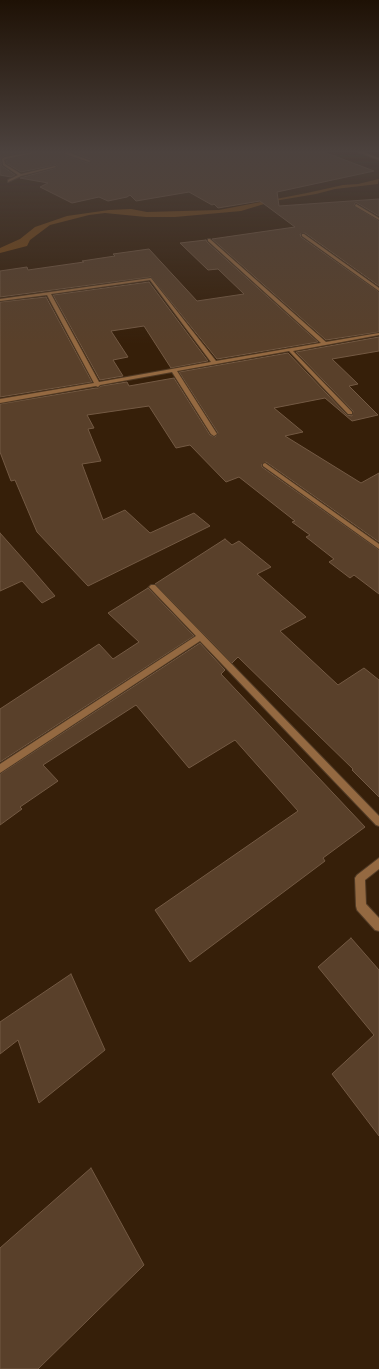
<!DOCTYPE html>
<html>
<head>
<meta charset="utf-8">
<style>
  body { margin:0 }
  canvas { display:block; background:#361f09 }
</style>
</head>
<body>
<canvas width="379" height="1369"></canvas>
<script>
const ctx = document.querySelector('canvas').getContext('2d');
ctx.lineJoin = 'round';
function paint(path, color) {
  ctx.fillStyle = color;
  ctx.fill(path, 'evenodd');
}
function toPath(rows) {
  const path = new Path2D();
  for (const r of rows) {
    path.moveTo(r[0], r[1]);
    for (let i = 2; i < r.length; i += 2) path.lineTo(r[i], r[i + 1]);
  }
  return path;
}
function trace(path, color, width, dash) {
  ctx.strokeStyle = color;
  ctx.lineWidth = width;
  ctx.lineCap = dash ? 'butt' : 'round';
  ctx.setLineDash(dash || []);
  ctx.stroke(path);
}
paint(toPath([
  [379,179,378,184,335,189,316,194,274,201,241,211,175,217,146,217,105,213,89,215,50,225,30,240,27,246,0,253,0,248,20,239,35,227,67,216,109,210,131,209,147,212,219,210,307,193,343,185,358,184]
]), '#784713');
const building = toPath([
  [0,152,25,152,5,156,1,158,2,166,15,175,11,177,0,175,0,152],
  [40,152,64,152,65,155,89,163,92,160,72,152,324,152,374,171,277,192,279,206,379,199,379,216,357,203,355,203,354,206,379,221,379,286,305,233,300,234,301,237,379,292,379,332,326,340,212,239,295,227,260,201,218,208,214,204,212,205,189,192,136,201,130,195,127,197,108,201,99,197,72,203,40,187,48,183,20,178,56,168,57,167,56,165,21,172,6,163,6,160,40,152],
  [206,240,207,242,318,342,217,359,151,277,0,297,0,271,27,267,28,270,84,262,82,261,115,256,113,254,149,249,197,301,244,294,218,269,208,270,180,243,206,240],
  [149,282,208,361,171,368,144,326,111,331,128,357,113,360,123,376,100,380,53,295,149,282],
  [46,297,92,382,0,397,0,302,46,297],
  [379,337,379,351,332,359,358,384,349,386,378,415,352,421,325,398,274,408,303,432,285,436,361,483,379,473,379,542,266,462,262,464,262,467,379,550,379,594,354,575,350,578,329,562,334,559,306,537,310,535,292,522,295,521,239,477,226,482,190,445,176,448,149,406,87,415,94,428,88,429,101,461,82,464,103,520,125,510,150,533,194,513,210,526,88,586,37,532,15,480,11,481,0,452,0,404,96,388,98,388,101,386,127,382,129,386,174,378,210,435,215,437,218,433,179,372,288,353,347,415,352,416,353,411,296,352,379,337],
  [0,533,31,568,55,596,42,603,22,581,0,591,0,533],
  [225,539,232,545,239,541,271,567,257,574,306,617,280,631,338,685,364,668,379,680,379,797,352,770,353,769,238,657,232,663,155,584,225,539],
  [148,588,194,636,0,762,0,709,99,644,113,659,139,642,108,613,148,588],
  [200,643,225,670,221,674,365,827,323,858,325,861,190,962,155,910,298,811,235,740,189,768,136,705,43,765,58,781,20,807,22,809,0,825,0,774,200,643],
  [351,938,379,970,379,1136,332,1074,374,1035,318,967,351,938],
  [71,974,105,1050,39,1103,18,1040,0,1054,0,1022,71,974],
  [91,1168,144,1265,38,1369,0,1369,0,1248,91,1168]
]);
paint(building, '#59402a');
trace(building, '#735943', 1);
const service = toPath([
  [34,152,39,152,6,159,4,160,5,164,21,174,55,166,56,167,21,176,8,182,8,180,18,175,3,165,2,159,5,157,34,152],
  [65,152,68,152,91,161,89,162,65,154,65,152]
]);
const minor = toPath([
  [358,152,362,152,379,158,379,160,358,152],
  [356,204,379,218,379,220,355,206,356,204],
  [302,234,304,234,379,288,379,291,302,236,302,234],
  [208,239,210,239,326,342,379,333,379,335,293,351,352,412,352,414,348,414,289,351,177,371,217,434,214,436,211,434,172,372,100,385,98,387,96,386,0,403,0,399,94,383,47,295,0,301,0,299,151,278,216,361,321,343,208,241,208,239],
  [150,280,211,362,99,382,51,294,150,280],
  [265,463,379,544,379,549,263,466,263,464,265,463],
  [151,585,155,585,379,816,379,826,376,825,200,641,0,773,0,764,196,636,151,589,149,587,151,585],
  [379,858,379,869,365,880,366,904,379,918,379,931,375,930,357,910,356,906,355,878,357,875,379,858]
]);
trace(service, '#503a25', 2);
trace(minor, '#503a25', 2);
paint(service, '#946941');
paint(minor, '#946941');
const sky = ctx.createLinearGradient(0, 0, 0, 344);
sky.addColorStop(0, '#1e1105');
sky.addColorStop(0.44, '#4c423e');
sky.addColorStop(1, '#4c423e00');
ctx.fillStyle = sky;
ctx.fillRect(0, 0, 379, 344);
</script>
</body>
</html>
